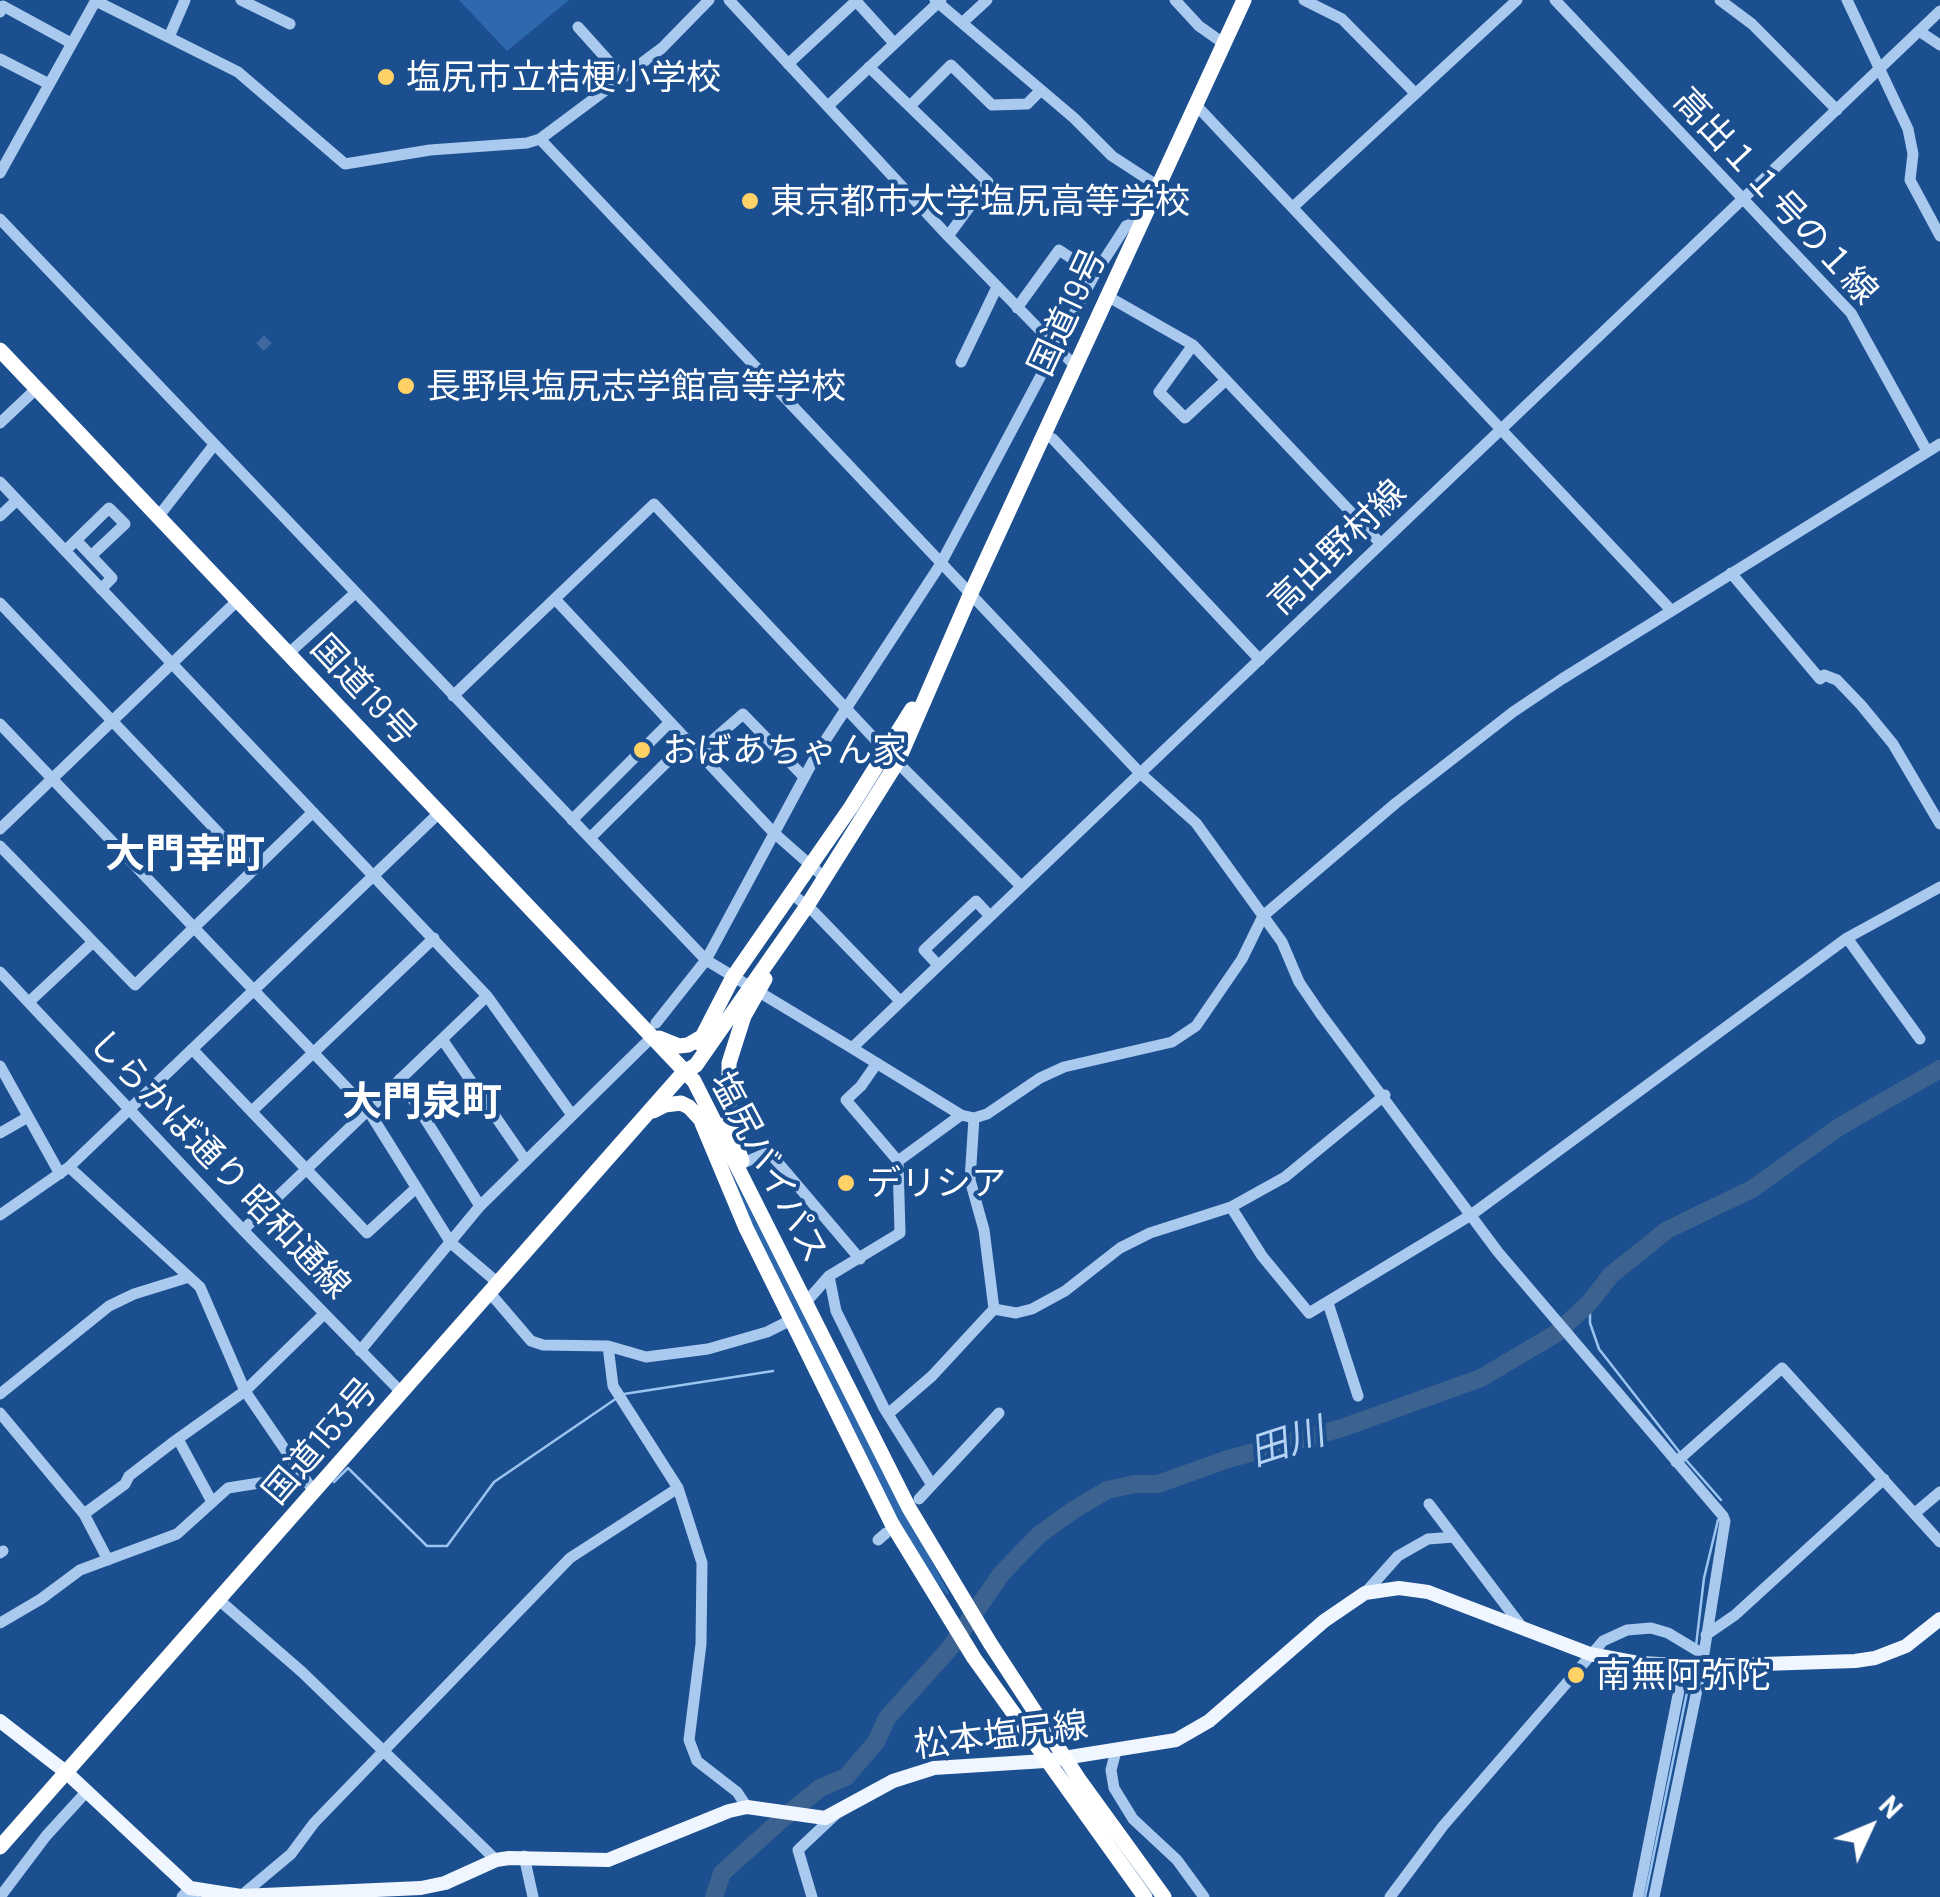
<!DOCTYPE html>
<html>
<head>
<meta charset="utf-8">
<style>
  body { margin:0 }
  #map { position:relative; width:1940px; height:1897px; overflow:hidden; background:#1b4f8f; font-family:Barlow,sans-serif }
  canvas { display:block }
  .north { position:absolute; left:1820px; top:1777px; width:100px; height:100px; -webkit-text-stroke:8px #1b4f8f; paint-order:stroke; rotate:46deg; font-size:28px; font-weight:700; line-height:40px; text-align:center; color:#fff }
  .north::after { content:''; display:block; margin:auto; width:35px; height:45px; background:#fff; clip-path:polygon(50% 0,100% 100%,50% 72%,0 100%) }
</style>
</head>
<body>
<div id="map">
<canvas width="1940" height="1897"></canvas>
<div class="north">N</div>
</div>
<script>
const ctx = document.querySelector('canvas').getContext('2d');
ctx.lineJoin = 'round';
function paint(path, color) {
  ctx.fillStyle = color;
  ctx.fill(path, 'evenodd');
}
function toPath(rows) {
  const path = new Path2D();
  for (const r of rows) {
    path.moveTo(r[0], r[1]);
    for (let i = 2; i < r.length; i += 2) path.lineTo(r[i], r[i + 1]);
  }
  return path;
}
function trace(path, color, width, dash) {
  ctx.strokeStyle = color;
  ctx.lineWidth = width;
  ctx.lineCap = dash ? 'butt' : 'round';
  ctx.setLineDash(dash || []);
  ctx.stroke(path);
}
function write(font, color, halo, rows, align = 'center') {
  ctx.font = font + ' Barlow,"Noto Sans JP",sans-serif';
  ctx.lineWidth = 8;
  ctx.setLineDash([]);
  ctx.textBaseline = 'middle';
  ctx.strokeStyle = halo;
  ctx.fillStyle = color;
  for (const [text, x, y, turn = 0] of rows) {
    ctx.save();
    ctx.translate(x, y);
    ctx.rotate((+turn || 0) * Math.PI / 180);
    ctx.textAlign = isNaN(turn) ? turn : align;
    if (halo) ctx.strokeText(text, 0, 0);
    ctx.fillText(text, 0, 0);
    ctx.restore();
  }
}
paint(toPath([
  [459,0,569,0,507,51],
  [726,1163,884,1473,949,1593,947,1595,929,1574,901,1528,753,1230]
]), '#2e69ad');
trace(toPath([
  [1590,1302,1590,1323,1599,1349,1681,1454],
  [624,1394,773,1371],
  [1686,1460,1721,1500],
  [334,1482,348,1468,427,1546,447,1546,494,1482,617,1398],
  [1696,1646,1704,1578,1718,1520],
  [1645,1897,1691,1673]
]), '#9cc4f0', 2.5);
trace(toPath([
  [714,1897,722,1873,781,1820,820,1788,846,1777,876,1742,887,1718,950,1648,1002,1573,1040,1534,1072,1511,1107,1490,1135,1484,1158,1484,1228,1459,1342,1428,1481,1378,1557,1333,1590,1302,1611,1275,1667,1230,1752,1189,1839,1127,1940,1069]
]), '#3c6290', 18);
trace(toPath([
  [260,347,270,337]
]), '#3d69a0', 11, [11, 5.5]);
trace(toPath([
  [241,0,290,24],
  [729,0,948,236,1075,366],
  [935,0,1074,118,1112,156,1158,186],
  [1175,0,1199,26,1223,43],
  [1304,0,1342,19,1415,93],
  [1555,0,1851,313,1927,451],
  [1720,0,1752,24,1837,110],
  [1847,0,1908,129,1913,154,1910,180,1940,236],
  [96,1,238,72,345,164,430,150,527,143,540,139,662,48,709,0],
  [0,12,3,6,71,43],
  [962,23,987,0],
  [578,27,622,76],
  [1919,31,1940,45],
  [169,37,185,0],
  [0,59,49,84],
  [788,64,856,1,894,43],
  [869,67,988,182,948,236],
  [1195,104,1670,609],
  [911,105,951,65,992,105,1027,104,1040,91],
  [828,106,941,0],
  [540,139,1140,773,1196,823,1282,942,1299,982,1320,1013,1498,1252,1723,1516,1725,1521,1702,1666,1654,1897],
  [0,173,96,0],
  [1293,207,1517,0],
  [0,219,706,960,852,1048,1940,11],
  [1107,296,1193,345,1380,543],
  [1017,308,1059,250,1095,274],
  [1193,345,1159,392,1185,418,1226,380],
  [961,362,997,287],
  [0,423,36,389],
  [1044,434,1053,439,1260,660],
  [0,482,487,996,243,1230],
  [0,516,17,500],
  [158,517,214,445],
  [76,540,112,578,101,589],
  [65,551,109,508,125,524,91,556],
  [1731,573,1820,679,1824,675,1837,680,1861,705,1893,744,1940,824],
  [555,599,773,832,825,878],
  [0,603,254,870],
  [288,654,354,594],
  [453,696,654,504,886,751,1020,885],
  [0,724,368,1110,451,1243,498,1283],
  [698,753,743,714,804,777],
  [572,820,669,723],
  [0,829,238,600],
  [590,838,687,742],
  [0,846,135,985,313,812],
  [791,893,814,912,900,1001],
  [1847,938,1920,1039],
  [938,965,924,950,976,901,989,915],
  [0,972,243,1230,402,1393],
  [487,996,572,1115],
  [29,1002,92,943],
  [656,1023,706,960,819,750,940,565,1095,274,1126,226,1134,223,1141,225],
  [442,1039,526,1161],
  [852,1048,961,1115,974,1118,987,1114,1040,1078,1064,1067,1172,1042,1196,1026,1242,959,1263,916,1396,803,1513,712,1562,679,1940,444],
  [192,1049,367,1233,415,1189],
  [0,1066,60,1174],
  [400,1079,480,1206],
  [252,1111,434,938],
  [0,1133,28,1117],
  [898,1161,961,1115],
  [743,1163,769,1152,860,1259],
  [69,1167,200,1287,245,1391,314,1492],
  [1231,1207,1262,1256,1309,1313,1471,1215,1847,938,1940,887],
  [0,1215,69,1167,439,813],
  [829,1276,836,1311,884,1408,932,1485],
  [490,1293,531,1341,543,1345,608,1346,646,1357,708,1349,767,1332,791,1320],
  [807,1301,829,1276,900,1233,898,1161,846,1100,861,1086,877,1063],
  [1328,1303,1358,1396],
  [994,1309,1016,1313,1032,1309,1065,1291,1120,1248,1150,1233,1231,1207,1285,1177,1385,1095],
  [608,1346,613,1386,678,1488,702,1563,701,1644,689,1740,697,1761,737,1792,747,1807],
  [360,1351,480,1206,652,1037],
  [0,1394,109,1306,134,1294,189,1277],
  [0,1413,84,1514,108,1560],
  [888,1414,932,1376,994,1309,984,1230,970,1180,974,1118],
  [178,1439,212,1502],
  [1676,1462,1782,1368,1940,1542],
  [919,1499,999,1413],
  [1429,1504,1522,1627],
  [1915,1513,1940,1492],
  [84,1514,125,1484,129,1476,172,1443,245,1391,324,1314],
  [878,1540,886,1533],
  [0,1553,3,1551],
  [1365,1593,1398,1556,1428,1539,1454,1537],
  [219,1600,302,1672,496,1860],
  [0,1623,41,1599,80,1570,177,1534,228,1488,303,1476],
  [1706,1635,1735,1615,1884,1479],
  [1116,1751,1111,1770,1114,1788,1133,1819,1177,1860,1204,1897],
  [524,1856,533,1897],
  [241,1896,291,1854,314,1823,570,1558,678,1488],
  [0,1897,46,1836,87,1791],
  [182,1897,190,1888,194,1897],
  [812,1897,798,1850,835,1815],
  [1390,1897,1443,1826,1603,1641,1627,1630,1651,1628,1668,1633,1703,1654],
  [1638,1897,1684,1665]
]), '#a9c9ee', 11);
trace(toPath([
  [0,1721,67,1773,190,1888,241,1896,421,1888,445,1883,496,1860,509,1858,608,1860,729,1811,747,1807,825,1818,893,1781,934,1768,1045,1761,1176,1740,1209,1721,1324,1621,1365,1593,1399,1588,1428,1592,1590,1654,1638,1663,1702,1666,1855,1661,1875,1658,1906,1646,1940,1619]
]), '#f0f6ff', 14);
trace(toPath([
  [0,350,694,1081,909,1508,990,1643,1080,1781,1164,1897],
  [659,1038,679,1046,688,1045,705,1035],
  [699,1043,733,977,851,807,912,709],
  [653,1111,665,1105,681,1103,689,1107,701,1120],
  [702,1123,746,1228,892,1524,974,1658,1145,1897],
  [742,1161,729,1121,729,1063,744,1016,765,979],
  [0,1847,683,1073,696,1065,807,906,898,761,970,595,1244,0]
]), '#fff', 15);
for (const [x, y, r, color] of [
  [386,77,10,"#ffd166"],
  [750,201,10,"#ffd166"],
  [406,386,10,"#ffd166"],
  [642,750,10,"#ffd166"],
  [846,1183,10,"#ffd166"],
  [1576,1675,10,"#ffd166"]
]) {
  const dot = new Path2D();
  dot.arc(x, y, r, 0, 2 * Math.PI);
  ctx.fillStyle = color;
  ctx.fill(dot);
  trace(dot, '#1b4f8f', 4);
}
write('35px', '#fff', '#1b4f8f', [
  ["塩尻市立桔梗小学校",406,77],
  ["東京都市大学塩尻高等学校",770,201],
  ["長野県塩尻志学館高等学校",426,386],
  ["おばあちゃん家",662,750],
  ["デリシア",866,1183],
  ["南無阿弥陀",1596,1675]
], 'left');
write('35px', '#fff', '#1b4f8f', [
  ["高出１１号の１線",1776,196,47],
  ["国道19号",1067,312,-65],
  ["高出野村線",1337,547,-44],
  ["国道19号",364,690,47],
  ["しらかば通り 昭和通線",220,1164,46],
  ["塩尻バイパス",769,1167,62],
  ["国道153号",320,1441,-49],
  ["松本塩尻線",1001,1735,-7]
]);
write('italic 38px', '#b5d3f5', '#1b4f8f', [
  ["田川",1287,1442,-18]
]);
write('bold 40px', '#fff', '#1b4f8f', [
  ["大門幸町",185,854],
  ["大門泉町",422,1102]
]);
</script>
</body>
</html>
